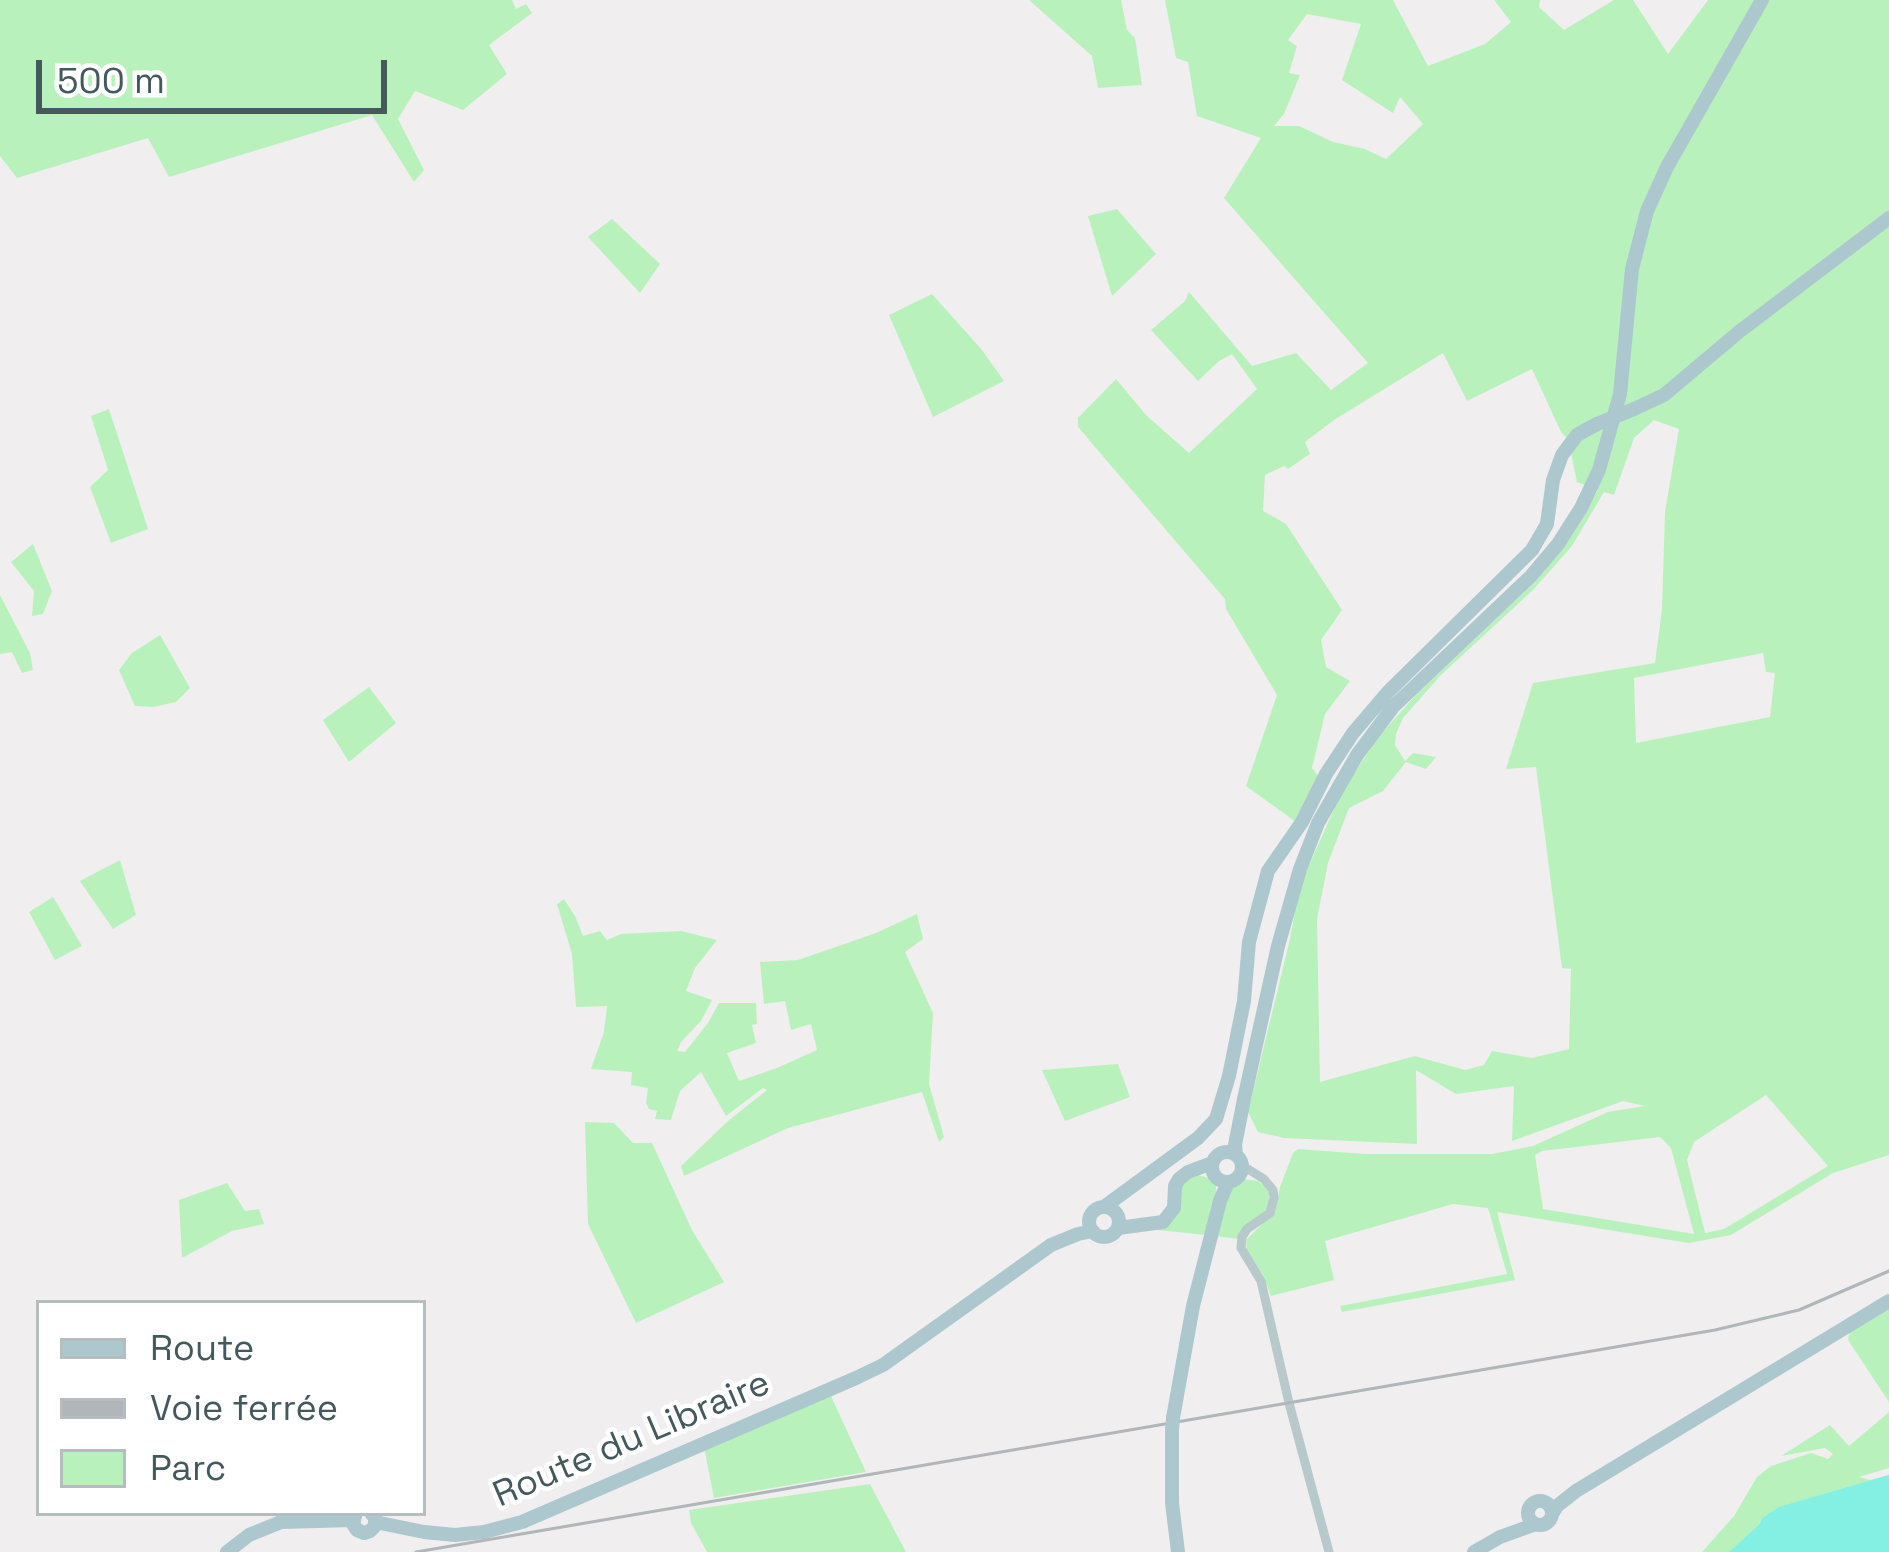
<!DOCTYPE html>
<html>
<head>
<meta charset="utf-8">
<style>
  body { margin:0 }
  #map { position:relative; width:1889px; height:1552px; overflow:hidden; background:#f1eeef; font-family:"Space Grotesk",sans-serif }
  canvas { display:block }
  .legend { position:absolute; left:36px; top:1300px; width:390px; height:216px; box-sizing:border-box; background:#fff; border:3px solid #b5bdbe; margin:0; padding:15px 21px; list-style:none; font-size:36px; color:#45595c }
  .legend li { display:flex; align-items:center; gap:24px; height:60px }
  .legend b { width:60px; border:3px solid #b5bdbe }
  .scale { position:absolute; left:36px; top:60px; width:351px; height:54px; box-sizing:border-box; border:6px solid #45595c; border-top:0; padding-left:15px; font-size:36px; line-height:42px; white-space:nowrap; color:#45595c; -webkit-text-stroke:9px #fff; paint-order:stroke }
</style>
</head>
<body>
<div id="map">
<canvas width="1889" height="1552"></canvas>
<ul class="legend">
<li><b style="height:15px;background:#acc8ce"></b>Route</li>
<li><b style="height:15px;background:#b0b6b9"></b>Voie ferrée</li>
<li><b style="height:33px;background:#b9f1bd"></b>Parc</li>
</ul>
<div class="scale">500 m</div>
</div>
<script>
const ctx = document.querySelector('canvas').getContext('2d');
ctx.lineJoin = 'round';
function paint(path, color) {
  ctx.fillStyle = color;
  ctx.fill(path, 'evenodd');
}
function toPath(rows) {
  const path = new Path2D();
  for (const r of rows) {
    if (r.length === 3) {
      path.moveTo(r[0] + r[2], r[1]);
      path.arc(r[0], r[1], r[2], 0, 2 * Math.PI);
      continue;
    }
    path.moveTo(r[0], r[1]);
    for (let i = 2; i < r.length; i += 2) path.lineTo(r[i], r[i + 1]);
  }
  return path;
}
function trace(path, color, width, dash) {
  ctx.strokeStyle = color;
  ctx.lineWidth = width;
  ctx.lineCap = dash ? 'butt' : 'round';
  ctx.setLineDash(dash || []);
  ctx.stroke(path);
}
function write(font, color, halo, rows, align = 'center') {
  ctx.font = font + ' "Space Grotesk",sans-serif';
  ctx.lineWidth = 9;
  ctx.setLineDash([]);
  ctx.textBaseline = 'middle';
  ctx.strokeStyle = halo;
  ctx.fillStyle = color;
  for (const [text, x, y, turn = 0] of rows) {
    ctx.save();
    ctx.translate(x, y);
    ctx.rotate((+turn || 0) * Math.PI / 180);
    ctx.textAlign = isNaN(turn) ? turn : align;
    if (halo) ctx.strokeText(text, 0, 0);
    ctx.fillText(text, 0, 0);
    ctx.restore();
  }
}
paint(toPath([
  [0,0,512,0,516,9,526,4,532,13,489,45,507,74,463,110,415,91,398,119,424,170,414,182,372,115,169,177,148,138,17,178,0,156],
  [1029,0,1121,0,1127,30,1135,38,1142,85,1098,88,1092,56],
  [1165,0,1393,0,1428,66,1485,44,1511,22,1494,0,1540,0,1539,7,1564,30,1614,0,1633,0,1668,54,1708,0,1889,0,1889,1155,1833,1173,1731,1235,1689,1243,1497,1212,1515,1280,1342,1312,1340,1306,1507,1274,1488,1208,1453,1204,1325,1241,1334,1280,1271,1296,1263,1275,1247,1251,1246,1240,1275,1211,1280,1187,1293,1153,1298,1149,1366,1154,1492,1154,1533,1146,1608,1112,1645,1106,1623,1101,1512,1141,1514,1086,1456,1094,1416,1070,1417,1144,1284,1138,1258,1132,1248,1112,1290,939,1299,888,1342,791,1380,735,1416,695,1537,580,1559,551,1598,490,1577,482,1568,439,1561,432,1532,369,1467,401,1443,353,1334,420,1305,442,1310,454,1288,469,1284,466,1265,475,1263,511,1286,524,1342,610,1321,640,1326,667,1350,681,1325,714,1312,768,1319,777,1296,822,1246,786,1277,695,1226,609,1225,599,1078,427,1078,418,1116,379,1147,416,1189,453,1257,389,1232,354,1219,361,1198,381,1151,330,1185,301,1189,292,1252,366,1296,353,1331,390,1368,363,1224,198,1261,138,1197,116,1188,62,1176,58],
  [1307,14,1361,24,1342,80,1393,113,1400,97,1423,124,1386,159,1365,149,1333,142,1299,126,1274,126,1284,114,1300,75,1289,73,1297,46,1288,40],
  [1654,420,1679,429,1665,512,1662,609,1655,663,1533,683,1506,769,1536,767,1562,968,1571,969,1569,1049,1532,1058,1492,1051,1484,1065,1465,1070,1415,1056,1320,1082,1317,919,1328,863,1349,808,1383,791,1406,762,1426,769,1436,757,1413,753,1405,761,1395,745,1396,734,1403,718,1441,675,1533,590,1572,546,1604,492,1614,495,1634,438],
  [1763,653,1766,672,1775,673,1770,717,1636,743,1634,678],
  [1766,1095,1828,1166,1724,1229,1705,1233,1687,1160,1694,1142],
  [1660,1137,1671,1148,1694,1234,1543,1209,1535,1155,1542,1151],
  [1117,209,1156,254,1112,296,1088,216],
  [612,219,660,264,640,293,588,237],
  [932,294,982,350,1004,381,933,417,889,315],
  [109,409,148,529,111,543,90,487,108,470,91,416],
  [33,544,52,591,43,614,32,616,34,591,11,562],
  [0,595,30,653,33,670,22,673,12,652,0,654],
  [160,635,190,688,176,702,153,707,135,706,119,670,132,653],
  [369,687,396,723,349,762,323,720],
  [120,860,136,915,113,929,80,881],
  [53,897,82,946,55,960,29,912],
  [564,899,575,916,583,936,600,931,607,940,621,934,681,931,717,940,695,968,686,991,712,1000,701,1021,681,1042,677,1051,685,1052,708,1023,719,1003,756,1003,757,1024,752,1025,756,1043,727,1053,739,1081,777,1068,817,1050,811,1024,791,1030,785,1001,764,1004,760,962,798,960,876,933,917,914,923,939,905,952,933,1013,929,1084,944,1137,939,1142,922,1092,788,1128,684,1176,681,1166,728,1121,767,1090,763,1088,726,1116,701,1072,680,1091,671,1120,655,1119,657,1111,649,1109,646,1103,648,1088,631,1085,632,1072,591,1069,604,1032,607,1006,576,1007,572,954,557,904],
  [1118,1064,1130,1097,1065,1121,1042,1070],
  [585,1122,614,1123,633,1143,652,1143,692,1230,724,1282,636,1323,588,1224],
  [1197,1175,1213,1179,1216,1184,1216,1196,1206,1235,1157,1230,1168,1223,1181,1184],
  [1244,1179,1258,1181,1266,1187,1269,1192,1269,1206,1264,1213,1242,1229,1238,1239,1215,1236,1228,1191],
  [227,1183,245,1211,259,1209,264,1224,232,1231,182,1258,179,1200],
  [1889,1307,1889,1402,1848,1340,1850,1329],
  [830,1394,866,1472,714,1498,704,1447],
  [1889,1412,1889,1468,1859,1477,1870,1480,1889,1475,1743,1552,1702,1552,1734,1516,1757,1477,1771,1466,1811,1453,1828,1459,1833,1454,1825,1448,1781,1456,1830,1425,1849,1446],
  [870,1484,906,1552,707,1552,691,1523,689,1510]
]), '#b9f1bd');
paint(toPath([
  [1889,1475,1889,1552,1729,1552,1760,1524,1762,1518,1779,1507]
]), '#84f0e3');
trace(toPath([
  [1243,1166,1264,1179,1273,1190,1274,1198,1270,1213,1247,1229,1242,1237,1241,1248,1261,1281,1289,1403,1329,1552]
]), '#b8c9cc', 9);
trace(toPath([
  [1634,409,1664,395,1740,331,1889,218],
  [1227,1167,15],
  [1236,1154,1235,1145,1244,1099,1278,946,1300,869,1318,823,1357,755,1393,707,1531,576,1558,544,1581,508,1599,470,1620,394,1632,269,1647,211,1667,167,1762,0],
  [1104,1207,1198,1138,1216,1119,1229,1076,1244,1001,1249,942,1268,871,1302,822,1326,774,1353,733,1388,692,1532,550,1547,524,1553,480,1562,455,1577,435,1597,424],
  [1104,1222,15],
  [1118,1228,1163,1222,1174,1208,1175,1186,1179,1179,1188,1172,1212,1163],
  [1173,1418,1193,1306,1220,1201,1228,1182],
  [1172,1430,1172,1503,1178,1552],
  [1540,1513,12],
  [356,1513,353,1524,357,1530,364,1533,370,1531,375,1526,375,1518,371,1513],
  [1552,1514,1557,1506,1576,1491,1889,1301],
  [375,1522,424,1532,455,1535,484,1532,522,1522,856,1378,883,1365,1051,1245,1078,1234,1093,1231],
  [227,1552,249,1535,281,1522,353,1520],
  [1474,1552,1500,1537,1536,1524]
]), '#acc8ce', 14);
trace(toPath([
  [416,1552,1715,1330,1799,1310,1889,1271]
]), '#b0b6b9', 3);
trace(toPath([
  [1597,424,1634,409],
  [1172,1430,1173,1418]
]), '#acc8ce', 14);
write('36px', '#45595c', '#fff', [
  ["Route du Libraire",632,1440,-23]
]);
</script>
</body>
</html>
